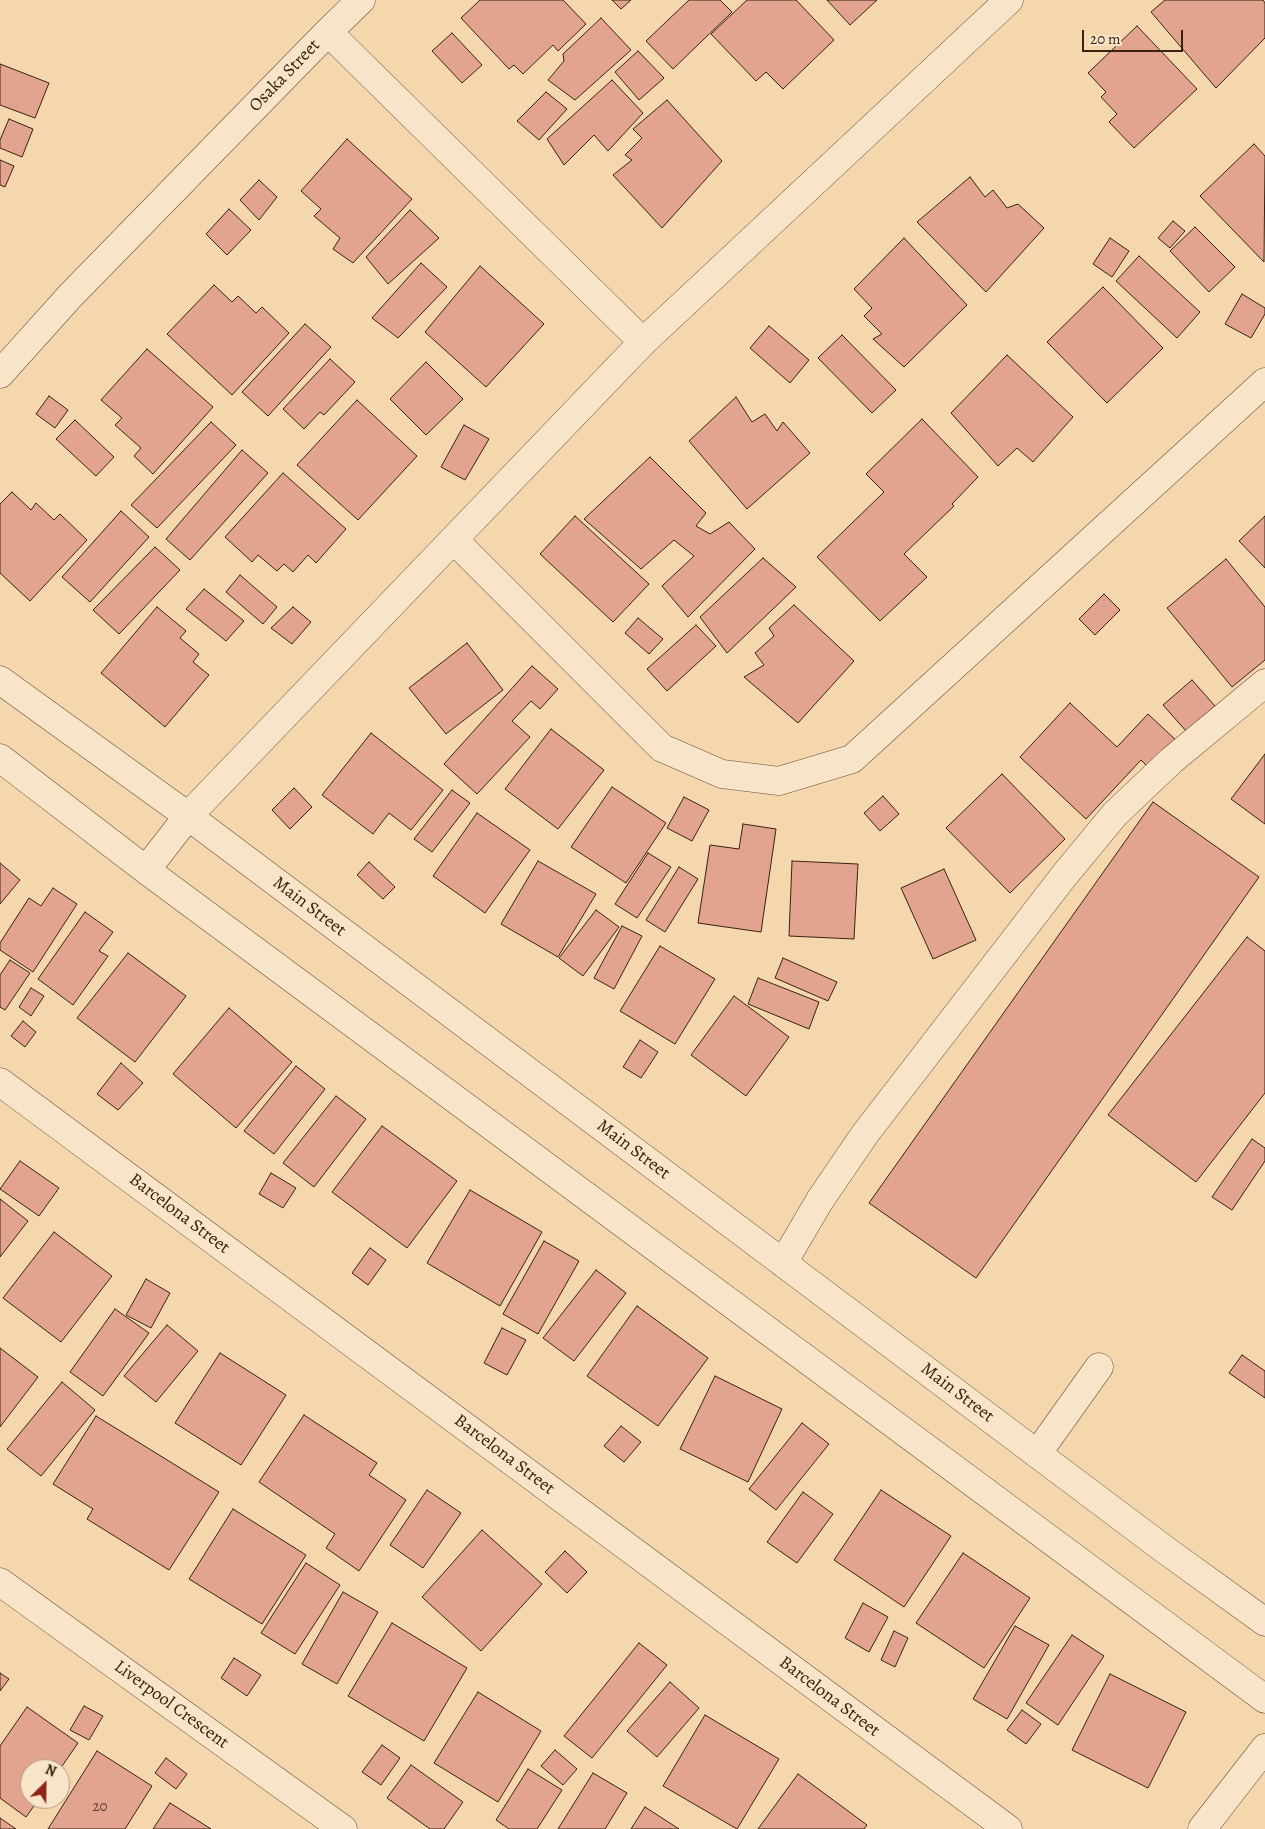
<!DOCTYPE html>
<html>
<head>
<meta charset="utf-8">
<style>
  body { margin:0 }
  #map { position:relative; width:1265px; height:1829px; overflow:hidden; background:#f4d7ac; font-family:Alegreya,serif }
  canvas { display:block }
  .north { position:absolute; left:20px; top:1759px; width:50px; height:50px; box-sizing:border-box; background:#f8e5c9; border:1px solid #ac9780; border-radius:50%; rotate:23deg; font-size:14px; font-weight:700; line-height:20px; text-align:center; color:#392212 }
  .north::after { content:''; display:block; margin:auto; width:18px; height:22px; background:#8f2418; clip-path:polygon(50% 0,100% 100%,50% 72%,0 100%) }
  .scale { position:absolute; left:1082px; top:30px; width:101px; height:22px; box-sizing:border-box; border:2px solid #392212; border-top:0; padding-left:6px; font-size:15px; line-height:18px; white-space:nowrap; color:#392212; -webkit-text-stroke:4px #f8e5c9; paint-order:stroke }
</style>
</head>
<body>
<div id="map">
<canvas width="1265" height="1829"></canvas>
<div class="north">N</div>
<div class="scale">20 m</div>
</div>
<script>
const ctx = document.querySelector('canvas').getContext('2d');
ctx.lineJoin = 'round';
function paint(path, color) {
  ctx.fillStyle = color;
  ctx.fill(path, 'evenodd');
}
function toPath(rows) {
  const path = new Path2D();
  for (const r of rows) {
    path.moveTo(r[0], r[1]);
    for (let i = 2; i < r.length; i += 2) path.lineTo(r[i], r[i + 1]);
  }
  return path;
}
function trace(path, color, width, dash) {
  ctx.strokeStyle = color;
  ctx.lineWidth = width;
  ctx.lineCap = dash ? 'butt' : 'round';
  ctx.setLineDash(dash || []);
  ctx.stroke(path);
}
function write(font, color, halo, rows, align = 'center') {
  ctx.font = font + ' Alegreya,serif';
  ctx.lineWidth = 4.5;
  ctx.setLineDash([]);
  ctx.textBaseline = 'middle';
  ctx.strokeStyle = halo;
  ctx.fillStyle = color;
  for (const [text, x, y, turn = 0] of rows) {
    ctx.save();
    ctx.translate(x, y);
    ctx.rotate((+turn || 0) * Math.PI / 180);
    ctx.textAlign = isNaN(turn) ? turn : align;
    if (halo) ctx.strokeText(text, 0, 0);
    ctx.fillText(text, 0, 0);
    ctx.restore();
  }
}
const building = toPath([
  [480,0,563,0,586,24,558,51,553,45,523,74,514,65,509,69,461,18,480,0],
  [612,0,631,0,621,9,612,0],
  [689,0,720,0,732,12,673,69,646,41,689,0],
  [747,0,796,0,834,40,783,89,766,72,756,81,711,34,747,0],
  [827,0,877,0,850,25,827,0],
  [1165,0,1263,0,1265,3,1265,38,1216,88,1151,12,1165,0],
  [601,18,631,50,575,100,548,80,564,61,563,54,601,18],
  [1137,26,1197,89,1134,148,1109,122,1117,114,1101,97,1106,92,1088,73,1137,26],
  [452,33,482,65,462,83,432,51,452,33],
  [638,51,664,78,639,100,615,72,638,51],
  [0,64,49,83,35,118,0,105,0,64],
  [612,80,643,113,608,151,594,135,564,165,547,139,612,80],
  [546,92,567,109,539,140,517,121,546,92],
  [667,100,722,161,662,228,613,175,632,160,625,155,642,138,633,129,667,100],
  [9,119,33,129,22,157,0,148,0,140,9,119],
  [347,139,412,199,353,263,333,249,340,238,314,216,321,209,301,191,347,139],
  [1254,144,1265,156,1264,262,1200,196,1254,144],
  [0,160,14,166,5,187,0,185,0,160],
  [970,177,985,197,993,190,1007,208,1018,204,1044,228,986,292,917,222,970,177],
  [259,180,277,197,259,220,240,200,259,180],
  [229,209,251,230,227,255,206,234,229,209],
  [410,210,439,238,388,284,366,257,410,210],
  [1173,221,1185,231,1170,248,1158,238,1173,221],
  [1195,227,1235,267,1209,292,1170,251,1195,227],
  [904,238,967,305,904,367,873,339,882,334,864,316,872,308,854,289,904,238],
  [1110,238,1129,251,1112,277,1093,264,1110,238],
  [1139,256,1200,312,1177,338,1116,281,1139,256],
  [421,263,447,287,398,338,372,318,421,263],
  [480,266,544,324,486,387,425,332,480,266],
  [214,285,232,302,238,296,256,313,262,307,289,333,232,395,167,334,214,285],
  [1103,287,1163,348,1107,403,1047,342,1103,287],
  [1242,294,1265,308,1265,314,1251,338,1225,324,1242,294],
  [305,324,331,347,268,416,242,392,305,324],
  [769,326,809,360,790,383,750,348,769,326],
  [842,335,896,390,872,413,818,358,842,335],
  [147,349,213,407,153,474,134,456,141,448,115,425,122,418,101,400,147,349],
  [1007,355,1073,417,1033,462,1017,448,998,466,951,413,1007,355],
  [330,359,355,382,324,415,320,412,304,429,283,409,330,359],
  [426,362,463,399,426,435,390,399,426,362],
  [49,396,68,410,55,428,36,414,49,396],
  [736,397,752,422,765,414,777,431,783,422,810,453,747,509,689,441,736,397],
  [357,400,417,456,358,520,297,465,357,400],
  [922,419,978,477,952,504,954,506,904,554,927,577,880,621,817,557,884,492,866,474,922,419],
  [75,420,114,457,96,476,56,439,75,420],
  [211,422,236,445,157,528,131,505,211,422],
  [464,425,489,439,465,480,441,467,464,425],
  [242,450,268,473,190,560,166,539,242,450],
  [650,457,706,513,696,526,710,534,729,522,755,549,688,617,662,586,694,556,674,540,641,569,584,519,650,457],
  [283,473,346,529,316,563,308,555,293,572,284,564,277,571,258,555,252,562,225,537,283,473],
  [12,492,31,510,36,503,54,520,60,514,87,540,30,601,0,573,0,504,12,492],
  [121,511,149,537,90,602,62,577,121,511],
  [575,516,649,584,613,622,540,554,575,516],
  [1265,516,1265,568,1239,541,1265,516],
  [155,547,180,570,119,634,93,610,155,547],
  [763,558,796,587,727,653,700,617,763,558],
  [1226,559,1265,607,1265,660,1232,687,1167,608,1226,559],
  [240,575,277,607,263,624,226,592,240,575],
  [204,589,244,621,226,641,186,609,204,589],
  [1104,594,1120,610,1095,635,1079,619,1104,594],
  [794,605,854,661,798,723,744,677,764,665,755,653,774,636,769,628,794,605],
  [157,607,186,631,180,638,199,654,193,662,209,675,165,727,101,673,157,607],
  [293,607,311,622,292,644,271,628,293,607],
  [638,618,663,639,649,654,625,633,638,618],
  [696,625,716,646,667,691,647,669,696,625],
  [467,643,503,690,446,734,409,688,467,643],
  [532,666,558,689,540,709,531,701,512,721,530,737,477,794,444,764,532,666],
  [1192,680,1215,706,1186,731,1163,705,1192,680],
  [1070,703,1117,747,1148,714,1178,742,1151,770,1141,760,1086,819,1020,757,1070,703],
  [551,729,604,770,558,829,505,789,551,729],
  [371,733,443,790,411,830,389,813,373,834,322,795,371,733],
  [1265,754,1265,824,1231,799,1265,754],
  [1002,774,1065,839,1010,893,946,828,1002,774],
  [612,787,666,823,626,883,571,847,612,787],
  [294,788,312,807,290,829,272,810,294,788],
  [452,790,470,803,432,852,414,839,452,790],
  [883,796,899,814,880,831,864,813,883,796],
  [684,797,709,810,692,841,667,828,684,797],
  [1153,802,1259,877,976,1278,869,1203,1153,802],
  [477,813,530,850,485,913,433,876,477,813],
  [743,824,776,829,761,932,698,923,710,845,739,849,743,824],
  [648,853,671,867,637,918,615,904,648,853],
  [538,861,596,894,558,957,501,924,538,861],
  [792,861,858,864,854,939,789,936,792,861],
  [369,862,395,887,383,899,357,875,369,862],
  [0,863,20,880,0,904,0,863],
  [679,867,698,879,665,932,646,920,679,867],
  [944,869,976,940,933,959,901,888,944,869],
  [53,888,77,904,33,972,0,950,0,943,29,898,41,906,53,888],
  [596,910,619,927,583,976,559,958,596,910],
  [85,912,113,932,99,951,108,956,73,1005,38,979,85,912],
  [622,926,642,936,614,989,594,978,622,926],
  [1247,937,1265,951,1265,1093,1196,1182,1108,1115,1247,937],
  [660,946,715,979,675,1044,620,1011,660,946],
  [128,953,186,996,135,1062,77,1018,128,953],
  [783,958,837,982,828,1001,775,978,783,958],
  [10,960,30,973,5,1010,0,1007,0,975,10,960],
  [758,978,819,1002,809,1029,748,1004,758,978],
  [31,988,44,996,31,1016,19,1007,31,988],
  [734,996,789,1037,746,1096,691,1055,734,996],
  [229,1008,292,1062,236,1128,173,1074,229,1008],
  [23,1021,36,1032,25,1047,11,1036,23,1021],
  [640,1040,658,1052,641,1078,623,1067,640,1040],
  [121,1063,143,1083,118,1110,97,1094,121,1063],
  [296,1066,325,1089,274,1154,244,1131,296,1066],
  [336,1096,366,1119,314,1187,283,1163,336,1096],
  [382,1126,457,1181,407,1248,332,1192,382,1126],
  [1252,1139,1265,1148,1265,1161,1232,1210,1212,1197,1252,1139],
  [20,1161,59,1188,39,1216,0,1189,20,1161],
  [271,1173,296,1188,283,1208,259,1194,271,1173],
  [470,1190,542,1232,500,1306,427,1263,470,1190],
  [0,1199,28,1221,0,1257,0,1199],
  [54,1232,112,1276,61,1342,3,1298,54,1232],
  [544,1241,579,1261,538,1334,503,1314,544,1241],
  [370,1248,386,1260,368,1285,352,1273,370,1248],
  [596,1270,626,1293,574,1361,543,1338,596,1270],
  [146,1279,170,1293,151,1328,126,1315,146,1279],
  [637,1306,708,1358,658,1426,587,1376,637,1306],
  [115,1309,149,1333,103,1396,70,1372,115,1309],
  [167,1325,198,1351,156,1402,124,1376,167,1325],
  [502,1328,526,1340,507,1375,484,1363,502,1328],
  [0,1348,38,1377,0,1427,0,1348],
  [220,1353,286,1395,241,1465,175,1423,220,1353],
  [1242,1355,1265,1371,1265,1398,1229,1373,1242,1355],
  [715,1376,782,1409,748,1482,680,1449,715,1376],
  [62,1382,95,1410,41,1476,7,1449,62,1382],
  [304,1415,377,1463,369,1475,406,1500,359,1571,326,1548,335,1534,259,1482,304,1415],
  [96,1416,219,1492,169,1570,87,1519,93,1509,53,1484,96,1416],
  [802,1423,829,1444,776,1510,749,1489,802,1423],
  [621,1426,641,1442,624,1462,604,1446,621,1426],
  [427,1490,461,1513,423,1568,390,1545,427,1490],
  [881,1490,951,1536,904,1607,834,1560,881,1490],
  [803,1492,833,1514,797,1563,767,1542,803,1492],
  [233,1509,306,1555,262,1624,189,1579,233,1509],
  [482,1530,542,1584,481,1651,422,1597,482,1530],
  [565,1551,587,1572,567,1593,545,1572,565,1551],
  [963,1553,1030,1598,984,1668,916,1623,963,1553],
  [306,1563,340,1585,295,1654,261,1633,306,1563],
  [343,1592,378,1612,337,1684,302,1664,343,1592],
  [863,1603,888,1617,869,1652,845,1638,863,1603],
  [392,1623,467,1668,424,1741,348,1696,392,1623],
  [1015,1626,1049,1645,1007,1719,973,1699,1015,1626],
  [894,1631,908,1638,895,1667,881,1660,894,1631],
  [1072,1635,1104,1656,1058,1725,1026,1703,1072,1635],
  [639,1643,667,1665,592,1758,564,1736,639,1643],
  [234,1658,261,1675,247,1696,221,1678,234,1658],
  [0,1673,9,1679,0,1691,0,1673],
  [1110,1674,1186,1712,1148,1788,1072,1750,1110,1674],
  [670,1682,699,1708,657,1757,627,1731,670,1682],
  [478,1692,541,1731,498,1802,434,1763,478,1692],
  [84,1706,103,1716,89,1740,70,1730,84,1706],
  [27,1707,78,1743,60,1769,30,1769,30,1799,39,1799,26,1817,0,1798,0,1746,27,1707],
  [1022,1710,1041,1724,1026,1744,1007,1730,1022,1710],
  [705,1715,779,1759,737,1829,663,1786,705,1715],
  [382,1745,400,1758,381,1785,362,1772,382,1745],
  [555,1750,577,1769,563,1785,541,1766,555,1750],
  [97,1751,152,1786,125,1829,48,1829,97,1751],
  [166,1758,187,1774,176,1789,155,1773,166,1758],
  [411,1765,463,1802,444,1829,430,1829,387,1798,411,1765],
  [528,1769,562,1790,537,1829,509,1829,496,1820,528,1769],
  [593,1773,627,1793,605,1829,558,1829,593,1773],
  [798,1774,867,1825,864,1829,758,1829,798,1774],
  [170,1803,211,1829,153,1829,170,1803],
  [645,1807,679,1829,631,1829,645,1807],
  [0,1818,16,1829,0,1829,0,1818]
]);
paint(building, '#e2a48f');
trace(building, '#392212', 1);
const minor = toPath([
  [328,32,361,0],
  [0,374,71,295,328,32,643,342],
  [454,540,662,748,722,774,779,781,852,759,1265,382],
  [0,680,188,816,1164,1549,1265,1622],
  [0,758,146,870,1265,1699],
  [146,870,188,816,643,342,1009,0],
  [0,1082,1008,1829],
  [783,1263,820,1200,865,1134,1063,877,1115,814,1172,760,1265,683],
  [1037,1454,1099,1367],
  [0,1582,343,1829],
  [1202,1829,1265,1748]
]);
trace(minor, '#684f38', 29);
trace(minor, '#f8e5c9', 28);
write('15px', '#634231', null, [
  ["20",100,1807]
]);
write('18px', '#392212', '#f8e5c9', [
  ["Osaka Street",285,76,-46],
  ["Main Street",309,907,37],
  ["Main Street",633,1150,37],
  ["Barcelona Street",179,1214,37],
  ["Main Street",957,1393,37],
  ["Barcelona Street",504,1455,37],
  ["Barcelona Street",829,1697,37],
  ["Liverpool Crescent",171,1705,36]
]);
</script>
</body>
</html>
